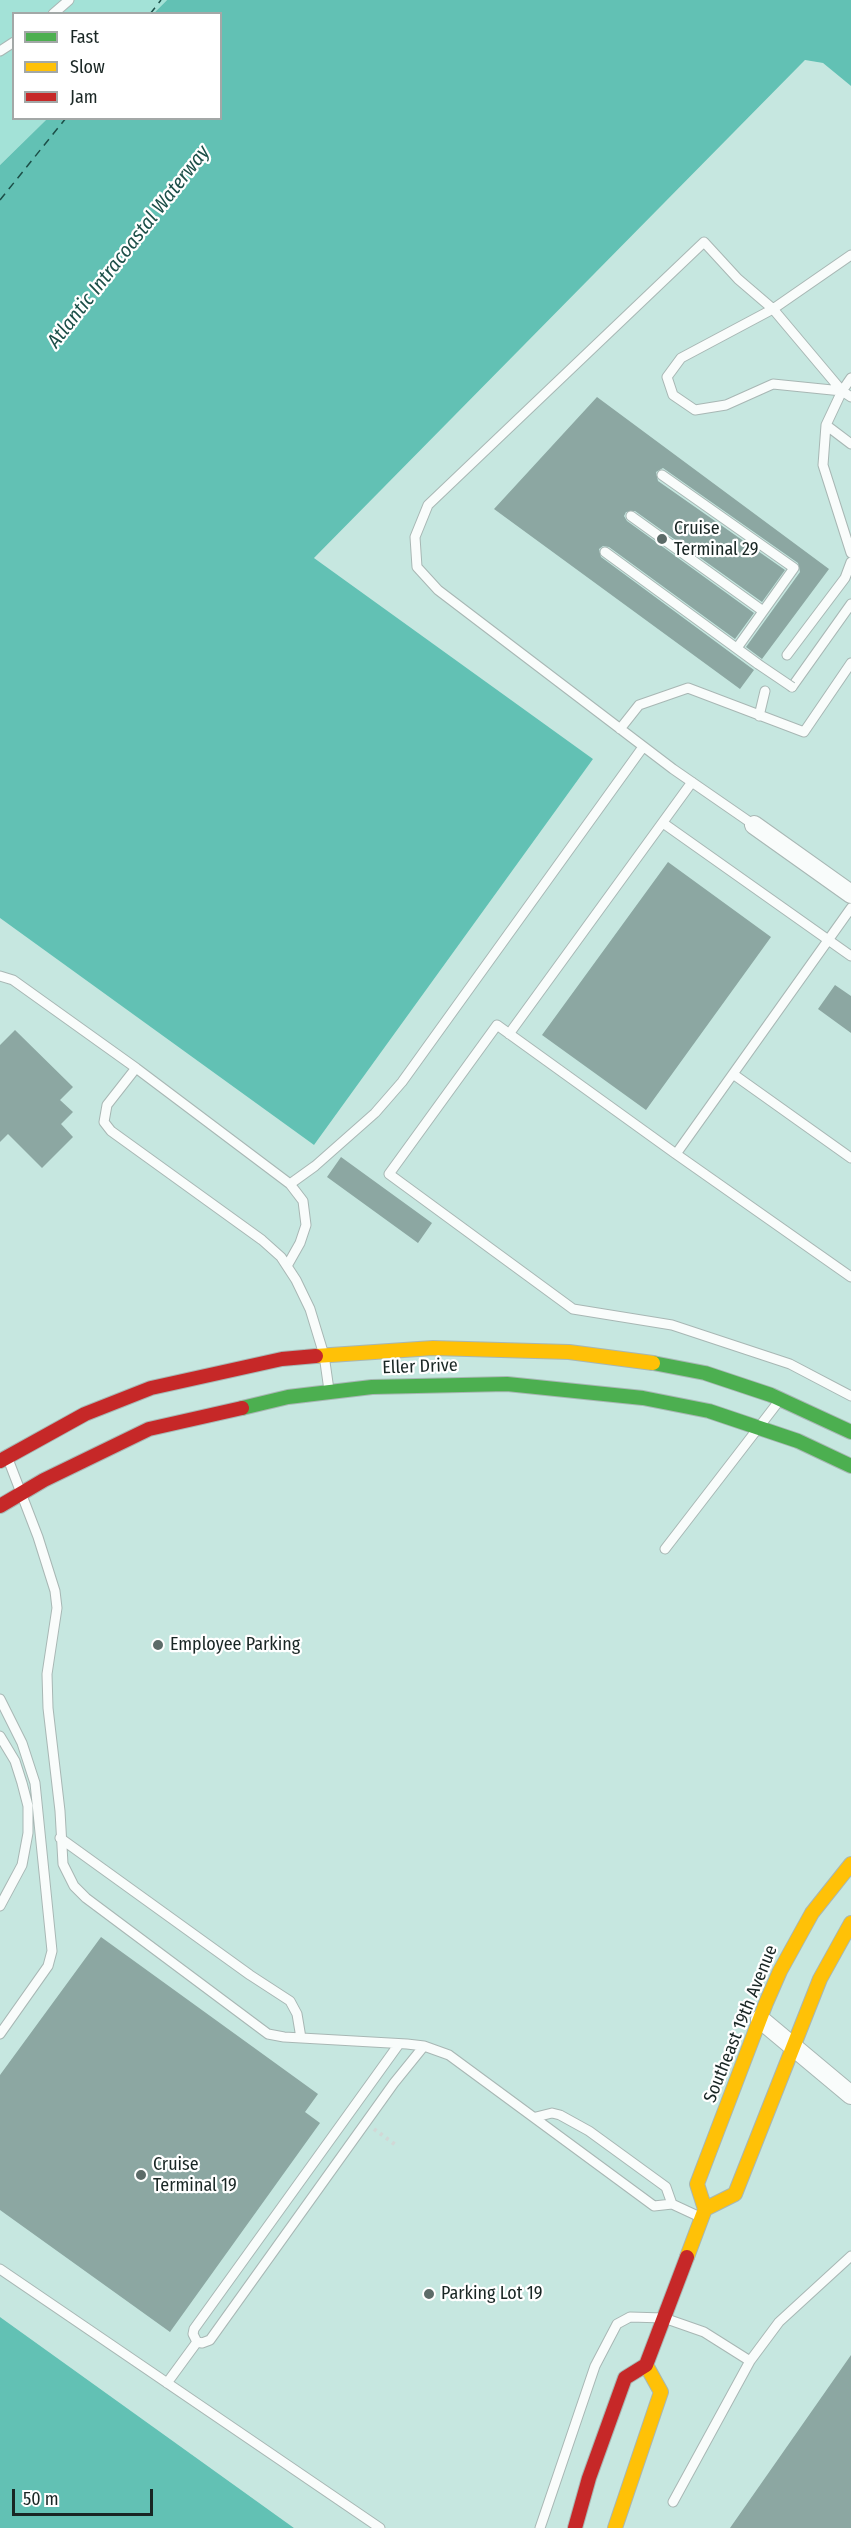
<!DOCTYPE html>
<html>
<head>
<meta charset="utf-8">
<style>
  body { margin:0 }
  #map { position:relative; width:851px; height:2528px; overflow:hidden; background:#d8ece7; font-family:"Fira Sans Condensed",sans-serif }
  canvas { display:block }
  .legend { position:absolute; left:12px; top:12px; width:210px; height:108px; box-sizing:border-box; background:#fff; border:2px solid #a3a8a7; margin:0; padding:8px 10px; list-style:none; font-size:18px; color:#192624 }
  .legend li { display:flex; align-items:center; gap:12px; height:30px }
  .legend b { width:30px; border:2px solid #a3a8a7 }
  .scale { position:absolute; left:12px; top:2489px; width:141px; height:27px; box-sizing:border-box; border:3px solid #192624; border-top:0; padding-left:8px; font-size:18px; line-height:21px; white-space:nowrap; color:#192624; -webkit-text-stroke:4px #fff; paint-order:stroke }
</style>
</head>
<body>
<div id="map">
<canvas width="851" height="2528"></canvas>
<ul class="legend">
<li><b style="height:8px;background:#4caf50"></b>Fast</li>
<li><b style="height:8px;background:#ffc107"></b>Slow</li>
<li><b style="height:8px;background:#c62828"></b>Jam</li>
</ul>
<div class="scale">50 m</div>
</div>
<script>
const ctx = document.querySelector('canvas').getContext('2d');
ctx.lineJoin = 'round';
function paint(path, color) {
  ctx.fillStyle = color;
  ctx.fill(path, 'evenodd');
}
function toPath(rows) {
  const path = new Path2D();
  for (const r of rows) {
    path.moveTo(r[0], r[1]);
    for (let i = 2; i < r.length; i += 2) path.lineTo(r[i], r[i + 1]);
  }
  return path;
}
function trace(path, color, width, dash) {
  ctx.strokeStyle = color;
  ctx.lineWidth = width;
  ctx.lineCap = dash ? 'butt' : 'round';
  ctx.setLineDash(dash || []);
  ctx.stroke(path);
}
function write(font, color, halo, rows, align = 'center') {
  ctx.font = font + ' "Fira Sans Condensed",sans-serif';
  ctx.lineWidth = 4.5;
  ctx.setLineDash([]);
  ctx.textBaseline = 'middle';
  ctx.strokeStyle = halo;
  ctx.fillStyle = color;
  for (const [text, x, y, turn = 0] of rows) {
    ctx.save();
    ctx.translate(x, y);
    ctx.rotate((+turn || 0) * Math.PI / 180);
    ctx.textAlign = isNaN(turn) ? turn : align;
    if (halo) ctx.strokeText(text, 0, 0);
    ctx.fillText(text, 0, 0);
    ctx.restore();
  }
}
paint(toPath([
  [805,60,823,63,851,86,851,2528,294,2528,0,2317,0,918,314,1145,593,759,314,558]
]), '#c6e7e0');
paint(toPath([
  [0,0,167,0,154,13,14,14,14,118,47,119,0,165]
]), '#a3e2d7');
paint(toPath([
  [167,0,851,0,851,86,823,63,805,60,314,558,593,759,314,1145,0,918,0,165,47,119,220,118,220,14,154,13],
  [0,2317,294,2528,0,2528]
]), '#62c1b4');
trace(toPath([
  [150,14,161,0],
  [0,200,66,118]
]), '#1c4f48', 1.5, [8, 6]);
paint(toPath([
  [597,397,829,569,762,659,746,647,800,572,798,563,663,468,656,472,658,481,785,570,762,602,635,511,626,512,624,516,627,521,754,613,735,639,609,547,603,546,599,549,601,557,754,670,740,689,494,509],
  [668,862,771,937,646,1110,542,1035],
  [835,985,851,996,851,1033,818,1009],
  [15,1030,73,1087,60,1100,73,1112,61,1124,73,1137,42,1168,8,1134,0,1142,0,1045],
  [341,1157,432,1223,418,1243,327,1177],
  [101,1937,318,2094,305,2112,320,2123,170,2332,0,2210,0,2075],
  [851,2355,851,2528,730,2528]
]), '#8ca7a2');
const lane = toPath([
  [53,14,69,0],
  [0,51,14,42],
  [851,378,842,391,826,425,823,465,851,553],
  [842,391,773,384,726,405,695,410,673,395,667,377,681,358,773,309,851,255],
  [826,425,851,444],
  [662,475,794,568,737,648],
  [631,516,763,611],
  [605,552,758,664],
  [787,655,845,578,851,562],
  [792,687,851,604],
  [759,716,765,691],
  [620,729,639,705,688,688,804,732,851,663],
  [663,823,851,956],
  [754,825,673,769,438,590,417,567,415,537,428,505,704,242,738,279,773,309,842,391,851,397],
  [851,908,676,1154,497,1025,389,1174,573,1309,672,1325,790,1364,851,1396],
  [0,976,13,980,136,1068,107,1105,104,1122,111,1131,262,1240,281,1257,296,1280,310,1309,324,1355,329,1390],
  [509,1034,692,782],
  [136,1068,290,1184,303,1201,306,1225,300,1243,287,1266],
  [733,1074,851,1158],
  [676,1154,851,1277],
  [290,1184,315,1166,375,1113,402,1082,643,747],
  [8,1459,38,1537,55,1591,57,1608,47,1674,48,1708,60,1811,63,1864,74,1886,86,1898,268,2034,284,2037,407,2044,424,2046,449,2055,654,2206,672,2204,700,2217],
  [665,1549,779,1401],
  [0,1699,22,1743,35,1783,52,1951,48,1966,0,2034],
  [0,1736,15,1761,22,1783,28,1806,28,1833,22,1865,0,1906],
  [60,1838,250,1975,290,2001,297,2014,301,2038],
  [399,2044,194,2329,193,2334,197,2342,202,2343,210,2340,394,2083,424,2046],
  [536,2117,552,2113,560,2115,589,2131,666,2187,672,2204],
  [0,2269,380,2528],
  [750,2361,779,2322,851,2256],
  [167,2383,197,2342],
  [540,2528,595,2366,617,2324,630,2317,664,2318,704,2332,750,2361,673,2502]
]);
const street = toPath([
  [754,825,851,894],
  [760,2019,851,2095]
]);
const fast = toPath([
  [653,1363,705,1373,771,1395,851,1432],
  [242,1408,288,1397,372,1387,507,1384,643,1398,709,1411,798,1441,851,1466]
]);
const slow = toPath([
  [316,1356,433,1348,569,1352,653,1363],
  [705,2209,735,2194,820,1979,851,1923],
  [687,2257,705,2209,697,2184,766,2003,780,1971,812,1913,851,1864],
  [615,2528,661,2392,646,2365]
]);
const jam = toPath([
  [0,1461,85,1414,151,1388,282,1359,316,1356],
  [0,1506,44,1480,149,1429,242,1408],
  [575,2528,589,2478,625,2378,646,2365,687,2257]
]);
trace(lane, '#a8b7b4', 11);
trace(street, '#a8b7b4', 20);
trace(fast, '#a8b7b4', 16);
trace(slow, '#a8b7b4', 16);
trace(jam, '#a8b7b4', 16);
trace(toPath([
  [374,2129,397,2146]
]), '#d1d8d6', 4, [3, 4.5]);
trace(lane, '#f9fcfb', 9);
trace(street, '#f9fcfb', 18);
trace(fast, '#4caf50', 14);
trace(slow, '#ffc107', 14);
trace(jam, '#c62828', 14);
const laneBridge = toPath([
  [758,664,792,687]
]);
trace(laneBridge, '#a8b7b4', 11, []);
trace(laneBridge, '#f9fcfb', 9);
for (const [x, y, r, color] of [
  [662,539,6,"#5c6b68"],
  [158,1645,6,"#5c6b68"],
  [141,2175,6,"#5c6b68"],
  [429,2294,6,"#5c6b68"]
]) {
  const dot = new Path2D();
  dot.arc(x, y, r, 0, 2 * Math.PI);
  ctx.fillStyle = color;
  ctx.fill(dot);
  trace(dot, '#fff', 2);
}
write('18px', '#192624', '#fff', [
  ["Cruise",674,529],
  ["Terminal 29",674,550],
  ["Employee Parking",170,1645],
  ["Cruise",153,2165],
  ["Terminal 19",153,2186],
  ["Parking Lot 19",441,2294]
], 'left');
write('18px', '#192624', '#fff', [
  ["Eller Drive",420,1367,-2],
  ["Southeast 19th Avenue",741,2024,-68]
]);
write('italic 20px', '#1c4f48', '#fff', [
  ["Atlantic Intracoastal Waterway",129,247,-52]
]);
</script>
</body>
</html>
